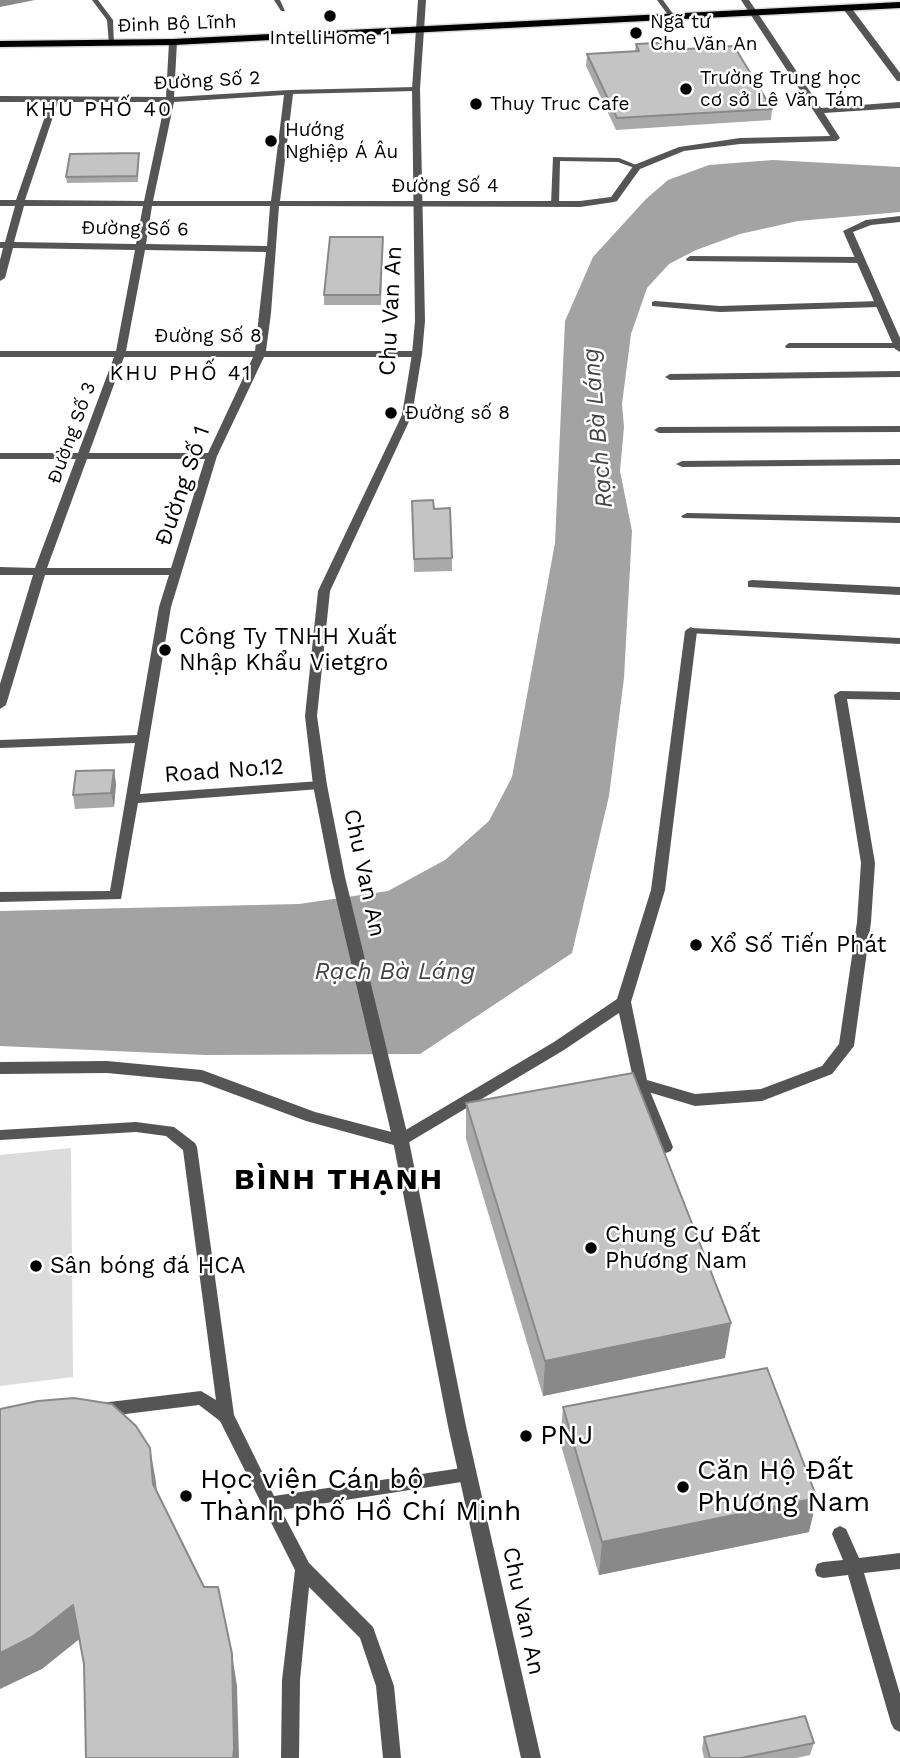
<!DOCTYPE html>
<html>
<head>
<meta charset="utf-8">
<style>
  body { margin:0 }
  canvas { display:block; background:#fff }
</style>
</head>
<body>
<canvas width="900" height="1758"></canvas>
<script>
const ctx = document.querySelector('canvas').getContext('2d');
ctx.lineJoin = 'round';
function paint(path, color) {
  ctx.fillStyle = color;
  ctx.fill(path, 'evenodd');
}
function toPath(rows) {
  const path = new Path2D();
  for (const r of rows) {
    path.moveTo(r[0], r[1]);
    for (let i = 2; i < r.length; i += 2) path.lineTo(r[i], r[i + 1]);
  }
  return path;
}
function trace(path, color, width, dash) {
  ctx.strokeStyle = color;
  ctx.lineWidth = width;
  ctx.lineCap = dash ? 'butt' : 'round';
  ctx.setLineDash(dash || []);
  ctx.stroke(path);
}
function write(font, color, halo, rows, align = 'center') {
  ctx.font = font + ' "Work Sans",sans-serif';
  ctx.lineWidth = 5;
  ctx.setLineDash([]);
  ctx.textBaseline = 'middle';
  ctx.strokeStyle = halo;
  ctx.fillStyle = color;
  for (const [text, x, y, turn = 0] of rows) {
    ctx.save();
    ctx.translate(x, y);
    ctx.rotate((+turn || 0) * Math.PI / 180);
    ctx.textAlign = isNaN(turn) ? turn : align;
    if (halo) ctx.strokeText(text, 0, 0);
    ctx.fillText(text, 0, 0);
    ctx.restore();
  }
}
paint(toPath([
  [71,1148,73,1377,0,1386,0,1155]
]), '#dcdcdc');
paint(toPath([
  [773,160,900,167,900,212,798,221,740,234,696,250,669,264,647,288,631,334,622,404,624,427,620,471,632,531,624,678,609,796,572,953,420,1054,205,1055,0,1046,0,911,299,904,388,891,445,860,489,821,512,777,555,543,565,321,593,257,646,199,668,180,709,165]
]), '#a3a3a3');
const primary = toPath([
  [900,2,900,8,173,45,0,47,0,41,173,39,900,2]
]);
trace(primary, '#dbdbdb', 3);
paint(toPath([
  [92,0,98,0,113,20,114,45,109,44,107,20,92,0],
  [274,0,280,0,285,11,281,11,274,0],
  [657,0,663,0,676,18,675,19,671,19,657,0],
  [553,157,619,158,641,167,637,169,618,162,560,161,559,204,555,206,551,204,553,157],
  [690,256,860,257,864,260,860,263,687,261,686,259,690,256],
  [655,301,720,306,880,301,884,304,880,307,720,312,652,306,652,302,655,301],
  [789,343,899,343,900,348,786,348,785,346,789,343],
  [0,453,82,453,87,456,82,459,0,459,0,453],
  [691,628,900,638,900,644,687,633,686,631,687,629,691,628],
  [640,1079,645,1080,647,1084,673,1147,671,1151,666,1153,661,1151,659,1147,633,1084,635,1080,640,1079],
  [136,1122,174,1127,195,1143,197,1147,234,1415,274,1496,468,1467,474,1469,476,1474,474,1479,468,1481,281,1510,309,1563,373,1627,394,1686,401,1758,383,1758,376,1686,360,1638,309,1587,300,1680,299,1758,281,1758,282,1680,295,1570,220,1421,199,1405,101,1417,95,1415,93,1410,95,1405,101,1403,201,1391,216,1400,183,1150,166,1136,136,1132,0,1140,0,1130,136,1122],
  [840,1526,846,1529,859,1558,900,1553,900,1569,864,1573,900,1694,900,1732,894,1729,891,1723,848,1575,823,1578,817,1576,815,1570,817,1564,823,1562,843,1560,832,1534,834,1529,840,1526]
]), '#555');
paint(toPath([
  [741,0,749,0,821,108,900,102,900,108,824,113,840,138,836,141,740,144,684,151,640,169,617,201,614,202,580,207,279,206,271,313,266,351,417,351,422,354,417,357,264,357,217,456,171,607,140,794,320,781,327,785,320,789,138,803,121,899,0,902,0,892,110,891,135,743,0,748,0,740,137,735,159,607,169,575,45,575,6,705,0,709,0,684,33,575,0,575,0,567,35,568,114,357,0,357,0,351,116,351,135,250,13,248,5,278,0,281,0,260,3,248,0,248,0,242,5,242,15,206,0,206,0,200,16,200,50,102,0,102,0,96,166,97,169,42,173,40,177,42,174,97,289,90,416,87,420,89,416,91,293,94,280,201,580,201,611,197,634,165,679,147,740,138,830,136,741,0],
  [284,95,271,201,153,201,174,102,284,95],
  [58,102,165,102,144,201,25,200,58,102],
  [24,206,143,206,136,244,14,242,24,206],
  [152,206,270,206,267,246,146,244,152,206],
  [145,250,266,252,255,351,126,351,145,250],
  [124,357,253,357,208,453,89,453,124,357],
  [87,459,205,459,171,568,47,568,87,459],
  [844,6,850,6,900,73,900,81,897,81,844,10,844,6],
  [900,216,900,222,871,225,853,232,900,338,900,352,895,349,843,231,866,220,900,216],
  [900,371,900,377,670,380,665,377,670,374,900,371],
  [900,426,900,432,659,433,654,430,659,427,900,426],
  [900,459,900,465,682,467,676,464,682,461,900,459],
  [687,513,900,517,900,523,683,518,681,516,687,513],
  [752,580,900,587,900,595,748,587,748,581,752,580],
  [691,627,697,631,665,890,631,1002,647,1080,695,1094,761,1089,822,1066,839,1044,857,922,861,863,834,695,840,691,900,692,900,700,847,699,875,863,871,922,854,1046,832,1074,762,1101,695,1106,635,1088,619,1013,564,1050,401,1147,306,1121,201,1082,107,1073,0,1074,0,1062,107,1061,202,1070,315,1112,399,1134,554,1042,617,999,651,890,685,631,691,627]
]), '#555');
paint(toPath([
  [418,0,426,0,420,89,425,321,422,354,412,415,330,591,317,716,327,785,345,877,409,1141,466,1426,541,1758,521,1758,448,1426,393,1141,331,877,313,785,305,716,318,591,402,415,412,354,415,321,412,89,418,0]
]), '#555');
paint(primary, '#000');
paint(toPath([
  [636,44,686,49,772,109,771,120,616,130,586,66,587,54,635,51],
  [139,153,138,182,67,183,66,177],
  [383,247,381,305,324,305,324,295],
  [412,501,434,509,452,558,452,571,414,572],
  [114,770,116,784,114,807,75,809,73,795],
  [466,1103,725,1358,543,1396,466,1139],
  [563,1407,809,1532,599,1575,560,1442],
  [704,1737,814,1743,810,1755,796,1758,704,1758,702,1749]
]), '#a9a9a9');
paint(toPath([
  [0,0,35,0,0,7],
  [114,770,116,784,114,807,111,793],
  [731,1323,725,1358,543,1396,545,1361],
  [150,1448,156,1482,159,1517,153,1484],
  [817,1498,809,1532,599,1575,602,1542],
  [73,1605,82,1637,42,1669,0,1689,0,1653],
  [232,1654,237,1686,239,1758,233,1758]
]), '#898989');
const building = toPath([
  [681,42,686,49,734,46,772,109,617,118,587,54,639,51,636,44,681,42],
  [139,153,137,176,66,177,70,154,139,153],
  [330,237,383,237,380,295,324,295,330,237],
  [433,500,434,509,450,508,452,558,414,559,412,501,433,500],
  [114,770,111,793,73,795,76,771,114,770],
  [633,1073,731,1323,545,1361,466,1103,633,1073],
  [767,1368,817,1498,602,1542,563,1407,767,1368],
  [74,1398,112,1404,136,1426,150,1448,153,1484,204,1587,218,1587,232,1654,234,1749,233,1758,86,1758,84,1664,73,1605,32,1637,0,1653,0,1409,38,1401,74,1398],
  [805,1716,814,1743,741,1758,710,1758,704,1737,805,1716]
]);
paint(building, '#c4c4c4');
trace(building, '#898989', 2);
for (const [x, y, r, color] of [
  [330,16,7,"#000"],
  [636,33,7,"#000"],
  [686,89,7,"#000"],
  [476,104,7,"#000"],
  [271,141,7,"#000"],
  [391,413,7,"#000"],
  [165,650,7,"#000"],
  [696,945,7,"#000"],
  [591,1248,7,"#000"],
  [36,1266,7,"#000"],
  [526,1436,7,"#000"],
  [683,1487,7,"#000"],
  [186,1496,7,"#000"]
]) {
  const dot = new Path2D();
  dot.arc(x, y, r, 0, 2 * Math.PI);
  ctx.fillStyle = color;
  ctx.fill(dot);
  trace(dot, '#fff', 2.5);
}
write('19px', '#000', '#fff', [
  ["Ngã tư",650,22],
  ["Chu Văn An",650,44],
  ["IntelliHome 1",330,38,"center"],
  ["Trường Trung học",700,78],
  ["cơ sở Lê Văn Tám",700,100],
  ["Thuy Truc Cafe",490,104],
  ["Hướng",285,130],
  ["Nghiệp Á Âu",285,152],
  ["Đường số 8",405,413]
], 'left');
write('19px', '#000', '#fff', [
  ["Đinh Bộ Lĩnh",177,24,-2],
  ["Đường Số 2",207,81,-3],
  ["Đường Số 4",445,186],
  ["Đường Số 6",135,229,1],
  ["Đường Số 8",208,336],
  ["Đường Số 3",72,433,-70]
]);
ctx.letterSpacing = '2px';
write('21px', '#000', '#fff', [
  ["KHU PHỐ 40",99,110],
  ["KHU PHỐ 41",181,374]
]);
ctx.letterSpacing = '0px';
write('23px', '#000', '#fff', [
  ["Chu Van An",391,311,-87],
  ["Đường Số 1",183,486,-71],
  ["Road No.12",224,771,-4],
  ["Chu Van An",364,873,78],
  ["Chu Van An",523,1611,78]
]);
write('23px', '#000', '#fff', [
  ["Công Ty TNHH Xuất",179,637],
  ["Nhập Khẩu Vietgro",179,663],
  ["Xổ Số Tiến Phát",710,945],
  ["Chung Cư Đất",605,1235],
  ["Phương Nam",605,1261],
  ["Sân bóng đá HCA",50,1266]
], 'left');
write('italic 24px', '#444', '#fff', [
  ["Rạch Bà Láng",598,428,-95],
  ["Rạch Bà Láng",395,972]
]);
write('28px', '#000', '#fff', [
  ["PNJ",540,1436],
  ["Căn Hộ Đất",697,1471],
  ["Phương Nam",697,1503],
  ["Học viện Cán bộ",200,1480],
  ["Thành phố Hồ Chí Minh",200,1512]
], 'left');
ctx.letterSpacing = '2px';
write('bold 30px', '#000', '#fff', [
  ["BÌNH THẠNH",339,1180]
]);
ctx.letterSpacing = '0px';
</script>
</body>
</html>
